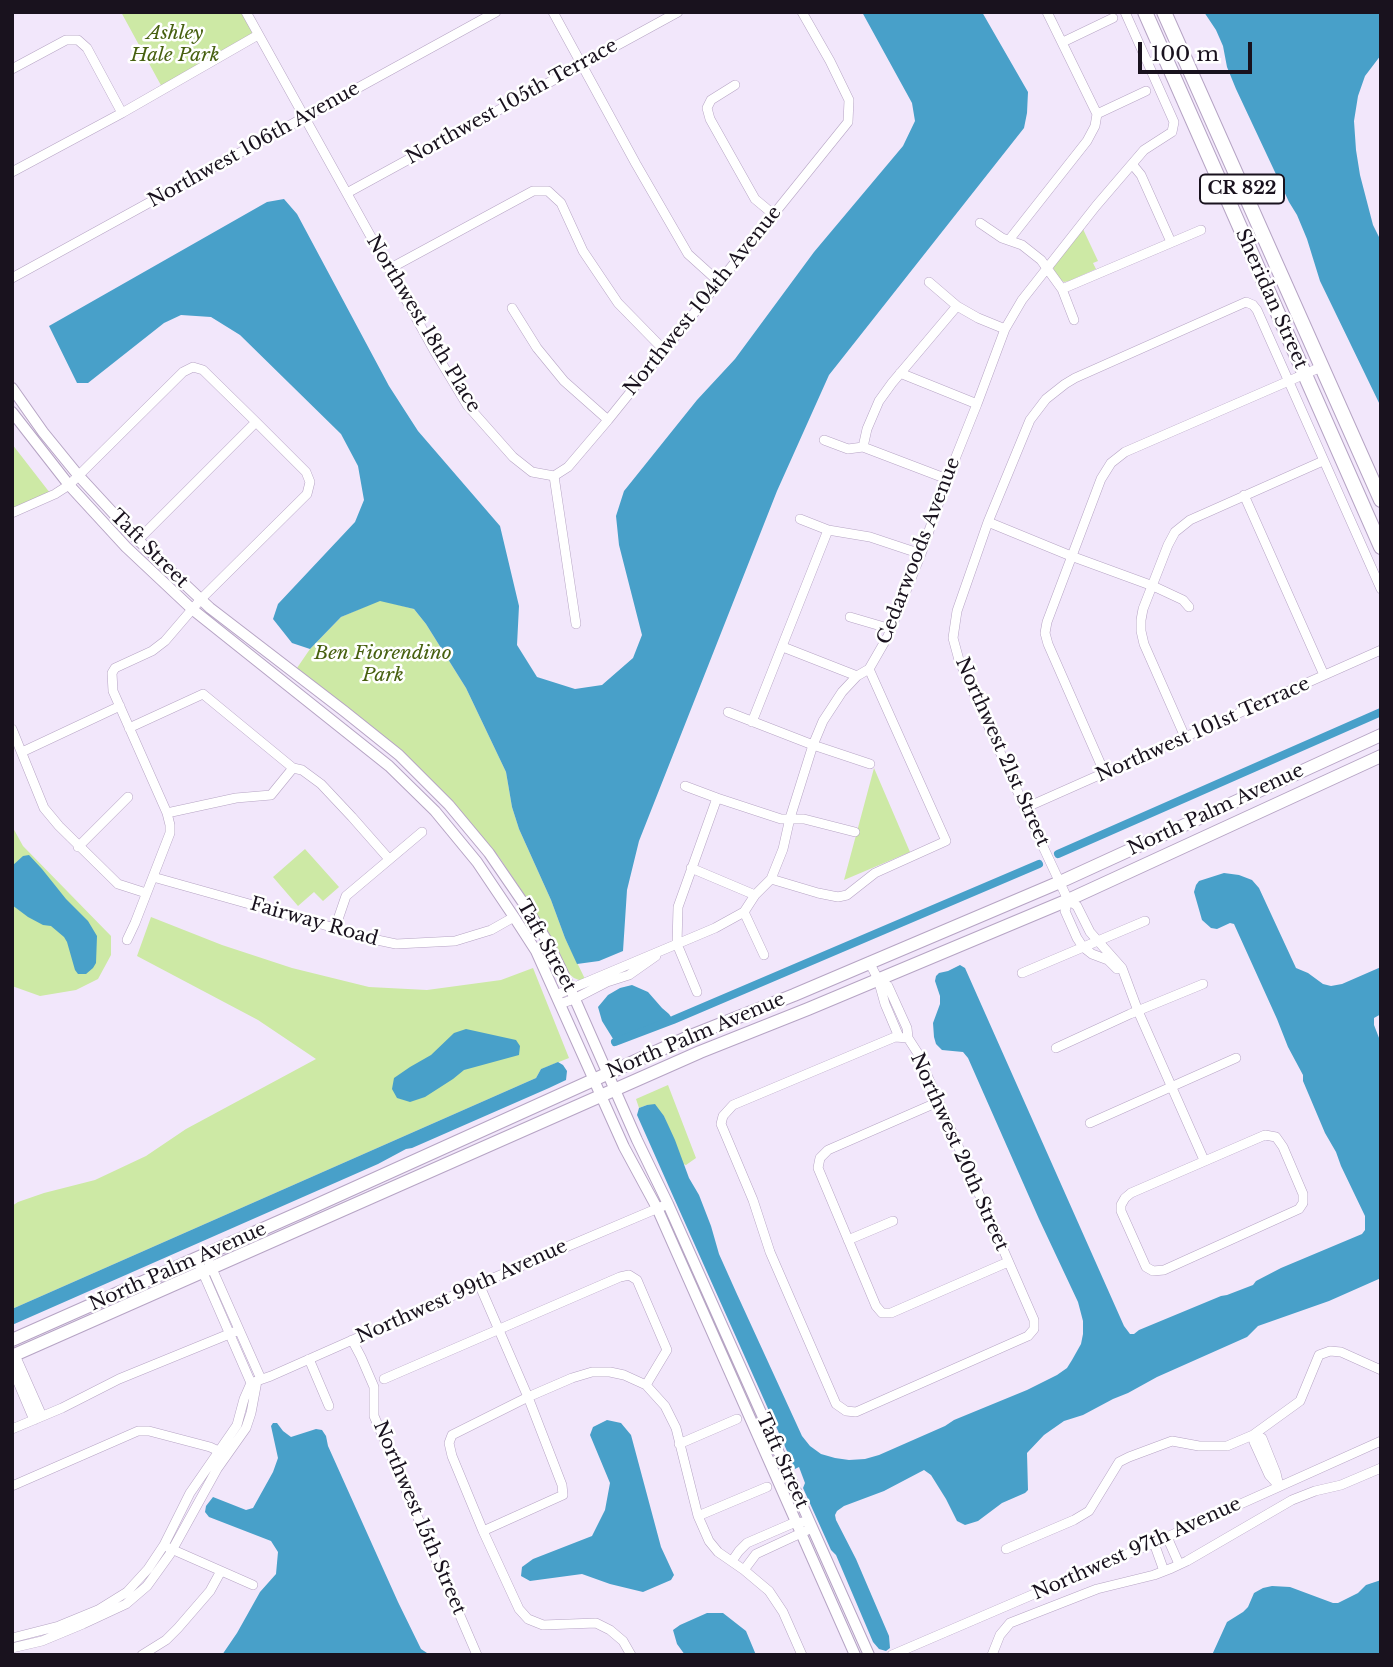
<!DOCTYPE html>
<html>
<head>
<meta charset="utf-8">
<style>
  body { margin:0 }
  #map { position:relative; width:1393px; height:1667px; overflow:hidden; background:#f2e7fb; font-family:"Libre Baskerville",serif }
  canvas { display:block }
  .frame { position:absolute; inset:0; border:14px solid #19121e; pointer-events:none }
  .scale { position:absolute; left:1138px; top:42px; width:114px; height:32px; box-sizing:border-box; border:4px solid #19121e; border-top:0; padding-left:9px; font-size:21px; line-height:24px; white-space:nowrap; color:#19121e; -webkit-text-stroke:5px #fff; paint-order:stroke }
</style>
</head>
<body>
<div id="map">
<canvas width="1393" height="1667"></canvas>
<div class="frame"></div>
<div class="scale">100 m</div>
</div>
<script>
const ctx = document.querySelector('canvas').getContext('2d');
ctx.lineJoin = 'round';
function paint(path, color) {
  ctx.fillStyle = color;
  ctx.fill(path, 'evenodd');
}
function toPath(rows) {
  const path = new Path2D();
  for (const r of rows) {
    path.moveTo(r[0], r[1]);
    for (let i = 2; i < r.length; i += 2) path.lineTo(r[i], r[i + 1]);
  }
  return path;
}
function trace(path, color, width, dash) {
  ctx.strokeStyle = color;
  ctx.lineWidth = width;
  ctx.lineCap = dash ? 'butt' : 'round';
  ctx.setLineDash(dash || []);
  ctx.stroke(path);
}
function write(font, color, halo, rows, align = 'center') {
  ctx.font = font + ' "Libre Baskerville",serif';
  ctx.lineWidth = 5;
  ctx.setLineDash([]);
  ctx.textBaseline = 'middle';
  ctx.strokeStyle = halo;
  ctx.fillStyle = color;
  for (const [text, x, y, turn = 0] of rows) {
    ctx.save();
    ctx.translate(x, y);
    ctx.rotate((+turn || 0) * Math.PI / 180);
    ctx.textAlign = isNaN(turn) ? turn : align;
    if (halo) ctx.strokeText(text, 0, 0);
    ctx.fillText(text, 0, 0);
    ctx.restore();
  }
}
paint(toPath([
  [121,12,246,12,258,35,163,89],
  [1083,229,1098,261,1093,263,1096,269,1069,281,1064,282,1060,279,1053,270,1054,265],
  [12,444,50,493,12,509],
  [380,600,414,609,426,624,466,688,506,772,512,807,519,829,551,900,565,938,585,979,579,980,574,978,568,973,529,902,499,857,473,826,399,755,297,668,310,649,341,617],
  [874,768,910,852,844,880],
  [12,826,23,846,111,936,111,955,98,979,76,990,40,996,12,986],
  [305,849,339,887,323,901,314,892,298,906,273,877],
  [151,917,222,945,292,968,369,987,427,990,501,980,533,968,569,1058,541,1069,536,1078,12,1309,12,1206,18,1202,44,1193,95,1180,146,1156,186,1129,316,1059,258,1020,137,956],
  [668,1085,696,1158,686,1165,683,1164,664,1116,647,1105,639,1108,636,1099]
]), '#cde9a5');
paint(toPath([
  [862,12,982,12,1028,92,1027,113,1024,128,829,375,777,491,639,841,627,890,623,951,599,961,577,964,565,938,551,900,519,829,512,807,506,772,466,688,426,624,414,609,380,601,341,617,310,649,292,643,273,619,278,604,355,522,364,500,358,466,341,434,240,335,211,317,181,315,164,323,88,383,77,383,49,326,267,202,284,199,297,214,389,386,418,431,500,526,519,606,517,645,537,677,575,689,602,685,633,658,642,635,619,545,616,516,624,491,697,400,735,359,814,252,903,146,915,121,912,103],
  [1204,12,1381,12,1381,55,1365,76,1358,96,1354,121,1356,150,1360,175,1373,225,1381,241,1381,407,1320,281,1307,239,1297,215,1289,202,1236,89,1227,67,1223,46,1216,30],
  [29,855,42,869,66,899,88,921,97,936,96,963,93,968,86,974,78,974,75,970,67,942,64,937,51,926,43,925,28,917,12,905,12,866,23,856],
  [1224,873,1239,875,1252,880,1259,888,1296,968,1308,973,1323,984,1331,986,1342,984,1381,967,1381,1014,1374,1018,1374,1025,1381,1043,1381,1278,1329,1301,1258,1326,1247,1337,1157,1377,1128,1393,1113,1399,1083,1415,1064,1421,1044,1435,1027,1453,1028,1490,1025,1493,1002,1503,978,1521,965,1525,957,1521,946,1499,931,1475,924,1470,884,1491,844,1506,837,1511,835,1515,836,1520,856,1559,889,1636,890,1648,886,1651,879,1649,873,1642,836,1555,831,1550,803,1488,805,1483,799,1467,795,1469,673,1196,637,1115,639,1108,647,1105,655,1104,664,1116,675,1140,689,1178,699,1195,711,1226,719,1254,736,1292,802,1436,810,1446,821,1454,835,1458,849,1460,865,1459,879,1455,945,1426,954,1420,1027,1390,1057,1375,1067,1368,1072,1360,1081,1344,1083,1334,1083,1321,1078,1302,1039,1219,968,1058,963,1052,942,1050,936,1044,934,1037,933,1023,940,1004,940,996,935,981,936,976,939,973,948,971,960,965,965,968,1124,1326,1130,1334,1134,1334,1139,1330,1221,1296,1227,1295,1253,1285,1256,1281,1281,1268,1362,1234,1365,1230,1365,1216,1341,1166,1336,1152,1325,1133,1303,1081,1303,1075,1288,1047,1277,1019,1234,924,1230,923,1217,929,1211,928,1202,920,1194,892,1196,885,1199,881],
  [632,985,648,992,662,1008,669,1014,673,1020,615,1042,602,1021,598,1007,608,995,620,988],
  [466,1029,516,1040,520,1046,519,1055,464,1070,453,1079,425,1097,410,1102,397,1098,392,1089,394,1078,410,1067,431,1055,454,1033],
  [558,1062,563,1065,567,1071,566,1080,549,1088,412,1148,406,1149,378,1164,12,1325,12,1309,536,1078,541,1069],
  [607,1420,621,1423,631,1435,661,1547,674,1575,671,1580,643,1592,610,1584,582,1574,530,1581,521,1576,522,1567,533,1559,592,1536,605,1510,610,1483,590,1435,593,1427],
  [273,1423,277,1423,283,1431,291,1437,316,1429,322,1430,326,1436,328,1446,398,1602,421,1649,430,1655,222,1655,237,1633,260,1592,276,1574,278,1552,271,1541,209,1517,205,1512,206,1506,213,1497,246,1510,253,1508,273,1472,278,1458,271,1426],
  [1381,1580,1381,1653,1377,1655,1212,1655,1227,1622,1243,1612,1248,1607,1254,1593,1263,1588,1272,1586,1290,1587,1333,1603,1338,1603,1358,1593,1366,1585],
  [707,1613,723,1613,746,1631,756,1655,685,1655,677,1644,673,1630,680,1625]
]), '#48a0c9');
trace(toPath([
  [1058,854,1381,712],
  [615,1042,673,1020,1039,864]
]), '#48a0c9', 8);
const minor = toPath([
  [246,12,435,352,467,405,513,457,532,472,554,476,576,624],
  [553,12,636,164,688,254,719,282],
  [1063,42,1113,18],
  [12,69,66,40,78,40,87,48,122,113],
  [735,85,711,100,707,108,710,119,755,199,773,214],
  [1097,114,1146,91],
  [1132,164,1141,175,1171,242],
  [12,172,122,113,258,35],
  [347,193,678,12],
  [980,223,1002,238,1022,245,1041,260,1062,289,1074,320],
  [1009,240,1087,141,1095,126,1097,114,1047,12],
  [389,269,533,191,548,191,561,203,583,251,618,303,664,350],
  [12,278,496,12],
  [929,282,957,306,978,318,1005,329],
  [1062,289,1201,230],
  [512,308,537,348,564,381,608,420],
  [900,373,977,404],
  [824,440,848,449,863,447,947,479],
  [863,447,867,429,879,401,892,383,957,306],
  [554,476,568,467,608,420,848,122,849,100,830,61,802,12],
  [1244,495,1324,675],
  [12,513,55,494,69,485,183,372,193,367,203,370,256,422,306,472,310,482,307,494,201,599,165,641,152,651,115,668,112,673,113,691,167,813,170,825,170,833,135,923,127,940],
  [800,519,828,530,870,537,921,554],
  [988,522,1071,556,1153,586,1183,600,1189,607],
  [138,540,256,422],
  [850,617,891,629],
  [783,647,857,676],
  [728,712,813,745,870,764],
  [752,722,828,530],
  [129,728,203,694,293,768,302,770,321,784,352,817,389,859],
  [12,729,44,808,59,826,118,884,146,893],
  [1185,737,1144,644,1141,631,1141,620,1143,609,1168,545,1175,532,1190,520,1323,461],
  [22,752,120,706],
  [1105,774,1048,644,1045,633,1047,622,1101,479,1111,463,1125,452,1321,367],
  [685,786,717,798,781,819,804,819,855,832],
  [1025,808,1381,650],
  [167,813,236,798,271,795,293,768],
  [78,847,128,797],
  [691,868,755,895],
  [153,877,335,928,363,937,396,944,455,941,491,930,514,917],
  [771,879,818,893,838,897,847,895,875,873,946,841,869,669],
  [1068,900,1065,911,1077,938,1083,947,1092,954,1108,960,1117,969],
  [744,912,764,955],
  [335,928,346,896,422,832],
  [869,962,878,979,885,1004,899,1037],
  [1022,973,1145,921],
  [878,979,888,986,907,1028,908,1038,917,1052,1034,1320,1034,1329,1028,1336,856,1412,846,1411,836,1404,770,1252,753,1200,721,1124,723,1116,733,1105,895,1037,908,1038],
  [697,992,677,944,678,907,717,798],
  [556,995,715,928,744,912,755,895,771,879,783,849,790,818,813,745,823,721,842,692,857,676,869,669,888,636,921,554,947,479,977,404,1005,329,1022,300,1096,206,1144,150,1172,132,1174,122,1125,12],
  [560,1004,574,999,607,982,629,975,656,956],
  [1056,1048,1130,1014,1203,984],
  [938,1102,828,1150,820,1158,818,1168,876,1306,882,1313,891,1313,1008,1262],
  [1090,1123,1236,1058],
  [1265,1135,1276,1137,1283,1147,1303,1194,1303,1203,1299,1209,1164,1270,1153,1271,1146,1267,1121,1211,1121,1205,1125,1198,1131,1193,1265,1135],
  [1204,1160,1138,1011,1122,968,1090,932,1077,906,1068,900,1025,808,959,660,953,638,957,611,988,522,1030,420,1046,399,1065,384,1075,378,1246,302,1253,305,1257,310,1381,589],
  [848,1240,893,1221],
  [206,1255,261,1379],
  [197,1259,251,1383],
  [479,1284,528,1397,562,1485,563,1495,483,1531],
  [352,1340,361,1357,374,1387,374,1416,477,1655],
  [15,1355,42,1416],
  [309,1359,329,1406],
  [12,1368,34,1420],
  [384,1379,620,1277,629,1275,637,1280,667,1350,646,1385,665,1406,676,1428,698,1516,709,1541,718,1552,744,1570,769,1591,783,1612,802,1655],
  [12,1429,62,1408,119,1379,239,1330],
  [1253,1435,1262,1438,1276,1473,1279,1486],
  [1253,1435,1254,1442,1269,1475,1278,1485],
  [679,1444,737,1419],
  [12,1486,138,1431,149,1431,210,1447,223,1453],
  [698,1516,767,1487],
  [1167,1537,1179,1564],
  [1154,1543,1164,1571],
  [169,1548,253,1585],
  [1006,1549,1074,1520,1089,1511,1119,1462,1129,1457,1172,1441,1199,1446,1227,1446,1253,1435,1300,1401,1319,1355,1330,1351,1341,1352,1381,1370],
  [732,1561,739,1551,747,1543,791,1524,809,1521],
  [744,1570,756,1554,812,1528],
  [12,1638,59,1626,98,1610,127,1592,148,1569,164,1545,190,1493,237,1425,244,1399,251,1383,271,1376,479,1284,663,1206],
  [12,1648,42,1641,83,1624,126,1604,147,1586,170,1554,217,1469,246,1428,251,1413,257,1381],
  [142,1655,166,1640,178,1628,210,1591,221,1571],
  [631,1655,623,1641,610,1630,596,1623,543,1625,528,1619,519,1609,483,1531,452,1456,449,1443,452,1435,528,1397,572,1378,592,1372,610,1372,624,1375,646,1385],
  [892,1655,1167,1537,1381,1441],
  [992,1655,1000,1635,1010,1623,1097,1589,1154,1575,1172,1568,1187,1561,1292,1500,1315,1491,1341,1485,1381,1468]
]);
const tertiary = toPath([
  [12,388,43,432,78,475,138,540,210,608,344,711,399,755,449,805,489,853,524,904,549,944,570,988,637,1140,668,1204,869,1655],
  [12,412,69,485,126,547,192,609,389,766,435,811,477,862,514,917,536,951,624,1147,657,1208,855,1655]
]);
const secondary = toPath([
  [12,1340,308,1209,693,1035,794,995,1060,882,1381,735],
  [12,1356,700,1052,808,1009,1068,900,1381,756]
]);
const primary = toPath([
  [1145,12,1381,547],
  [1164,12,1381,500]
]);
trace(minor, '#b6a4c4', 10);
trace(tertiary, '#b6a4c4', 12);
trace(secondary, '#b6a4c4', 14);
trace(primary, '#b6a4c4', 16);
trace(minor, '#fff', 9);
trace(tertiary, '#fff', 10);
trace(secondary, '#fff', 12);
trace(primary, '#fff', 14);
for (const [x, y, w] of [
  [1242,189,84]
]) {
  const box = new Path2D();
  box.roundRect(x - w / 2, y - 14.5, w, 29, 5);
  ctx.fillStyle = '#fff';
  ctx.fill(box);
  trace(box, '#19121e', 2);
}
write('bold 18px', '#19121e', null, [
  ["CR 822",1242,189]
]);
write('italic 19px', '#476010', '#fff', [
  ["Ashley",175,34],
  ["Hale Park",175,56],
  ["Ben Fiorendino",383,654],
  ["Park",383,676]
]);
write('19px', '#19121e', '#fff', [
  ["Northwest 105th Terrace",512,102,-29],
  ["Northwest 106th Avenue",254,145,-29],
  ["Sheridan Street",1271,299,66],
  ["Northwest 104th Avenue",703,301,-51],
  ["Northwest 18th Place",423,324,59],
  ["Taft Street",149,549,45],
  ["Cedarwoods Avenue",919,551,-69],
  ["Northwest 101st Terrace",1203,730,-24],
  ["Northwest 21st Street",1002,752,66],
  ["North Palm Avenue",1216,810,-25],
  ["Fairway Road",314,922,16],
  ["Taft Street",546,946,61],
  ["North Palm Avenue",696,1036,-23],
  ["Northwest 20th Street",959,1152,66],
  ["North Palm Avenue",178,1267,-24],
  ["Northwest 99th Avenue",462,1292,-24],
  ["Taft Street",782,1461,66],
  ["Northwest 15th Street",419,1518,67],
  ["Northwest 97th Avenue",1137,1549,-24]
]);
</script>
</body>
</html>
